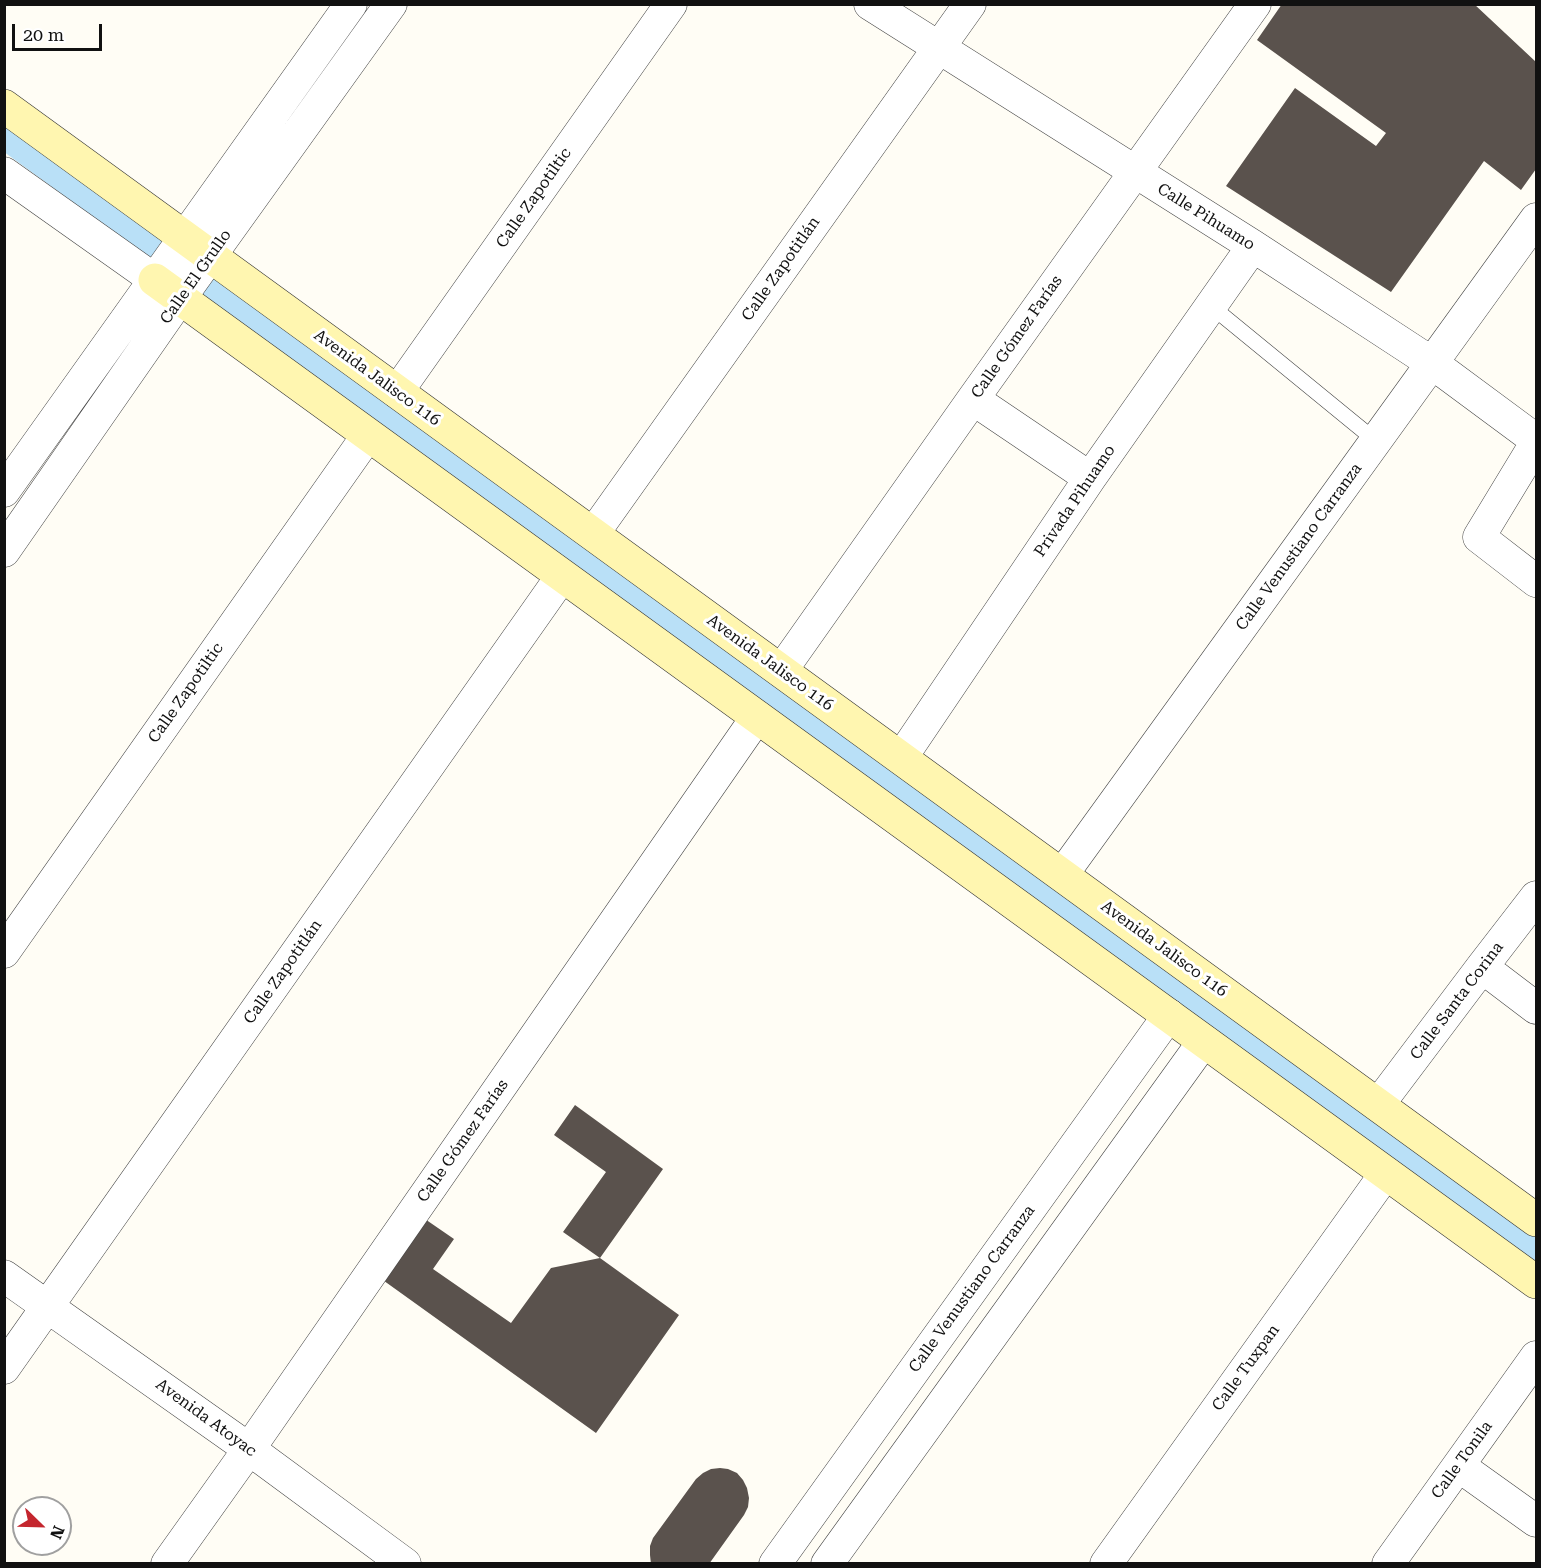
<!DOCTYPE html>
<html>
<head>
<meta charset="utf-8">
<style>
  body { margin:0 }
  #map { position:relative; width:1541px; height:1568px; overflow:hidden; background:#fffdf5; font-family:"Roboto Serif",serif }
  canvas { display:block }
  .frame { position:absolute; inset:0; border:6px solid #111; pointer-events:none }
  .north { position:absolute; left:12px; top:1496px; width:60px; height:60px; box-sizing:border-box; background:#fff; border:2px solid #a0a0a0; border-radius:50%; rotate:113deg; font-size:16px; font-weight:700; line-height:24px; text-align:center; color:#111 }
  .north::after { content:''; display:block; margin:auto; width:21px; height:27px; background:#c4262e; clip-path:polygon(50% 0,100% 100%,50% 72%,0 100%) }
  .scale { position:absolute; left:12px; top:24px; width:90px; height:27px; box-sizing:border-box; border:3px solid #111; border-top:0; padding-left:8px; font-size:18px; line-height:21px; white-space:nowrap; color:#111; -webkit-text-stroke:4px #fff; paint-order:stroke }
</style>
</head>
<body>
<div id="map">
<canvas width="1541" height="1568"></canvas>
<div class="frame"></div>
<div class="north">N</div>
<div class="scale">20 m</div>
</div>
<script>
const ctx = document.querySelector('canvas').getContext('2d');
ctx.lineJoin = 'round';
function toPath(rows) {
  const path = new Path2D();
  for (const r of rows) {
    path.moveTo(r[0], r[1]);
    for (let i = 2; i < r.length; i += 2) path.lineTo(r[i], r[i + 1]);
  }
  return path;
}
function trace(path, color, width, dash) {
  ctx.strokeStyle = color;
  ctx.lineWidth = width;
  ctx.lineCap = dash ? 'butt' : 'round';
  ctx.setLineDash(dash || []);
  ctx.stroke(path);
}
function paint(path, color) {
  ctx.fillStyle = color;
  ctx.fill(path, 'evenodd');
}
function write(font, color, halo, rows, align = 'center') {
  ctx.font = font + ' "Roboto Serif",serif';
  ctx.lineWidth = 6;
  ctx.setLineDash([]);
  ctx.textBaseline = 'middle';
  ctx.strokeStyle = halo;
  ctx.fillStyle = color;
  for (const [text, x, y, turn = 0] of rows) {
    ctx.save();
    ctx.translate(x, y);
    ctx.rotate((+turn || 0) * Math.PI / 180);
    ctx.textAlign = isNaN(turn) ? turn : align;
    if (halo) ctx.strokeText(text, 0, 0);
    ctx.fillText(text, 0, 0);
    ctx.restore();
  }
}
trace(toPath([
  [4,132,1536,1251]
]), '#b9e0f7', 32);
paint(toPath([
  [1282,4,1474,4,1536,62,1536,169,1521,190,1484,161,1391,292,1226,186,1295,88,1376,146,1386,133,1257,40],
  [575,1105,663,1169,600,1258,563,1232,606,1172,554,1135],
  [422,1217,454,1239,433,1269,511,1323,551,1268,600,1258,679,1315,596,1433,380,1278],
  [720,1468,728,1469,737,1473,743,1480,747,1488,749,1498,748,1507,744,1515,709,1564,651,1564,650,1555,650,1546,653,1538,696,1479,703,1473,711,1469]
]), '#5a524d');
const lane = toPath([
  [1211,306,1376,441]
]);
const street = toPath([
  [870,4,1253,246,1432,363,1536,440],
  [4,173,155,280],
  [397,392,671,4],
  [973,399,1090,478],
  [1536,443,1479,537,1536,581],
  [4,491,351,4],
  [593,534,970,4],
  [4,551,180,298,391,4],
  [781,671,973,399,1255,4],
  [901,758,1090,478,1253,246],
  [1062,875,1536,219],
  [4,952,368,435],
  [1482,967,1536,1008],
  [1378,1105,1482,967,1536,897],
  [4,1276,249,1449,405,1564],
  [4,1368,562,576],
  [1459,1466,1536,1521],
  [167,1564,249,1449,757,717],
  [775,1564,1169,1015],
  [827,1564,1204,1041],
  [1106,1564,1386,1173],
  [1388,1564,1536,1357]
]);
const secondary = toPath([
  [4,106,1536,1220],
  [155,280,1536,1282]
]);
trace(lane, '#444', 16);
trace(street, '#444', 33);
trace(secondary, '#333', 34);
trace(lane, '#fff', 15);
trace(street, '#fff', 32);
trace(secondary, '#fff6b0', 33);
write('16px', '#111', '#fff', [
  ["Calle Zapotiltic",534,198,-55],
  ["Calle Pihuamo",1206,217,32],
  ["Calle Zapotitlán",781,269,-55],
  ["Calle El Grullo",196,277,-55],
  ["Calle Gómez Farías",1017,337,-55],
  ["Avenida Jalisco 116",377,378,36],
  ["Privada Pihuamo",1075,501,-56],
  ["Calle Venustiano Carranza",1299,547,-54],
  ["Avenida Jalisco 116",770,663,36],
  ["Calle Zapotiltic",186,693,-55],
  ["Avenida Jalisco 116",1164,949,36],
  ["Calle Zapotitlán",283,972,-55],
  ["Calle Santa Corina",1457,1001,-53],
  ["Calle Gómez Farías",463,1141,-55],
  ["Calle Venustiano Carranza",972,1289,-54],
  ["Calle Tuxpan",1246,1368,-54],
  ["Avenida Atoyac",206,1418,36],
  ["Calle Tonila",1462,1460,-54]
]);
</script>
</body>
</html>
